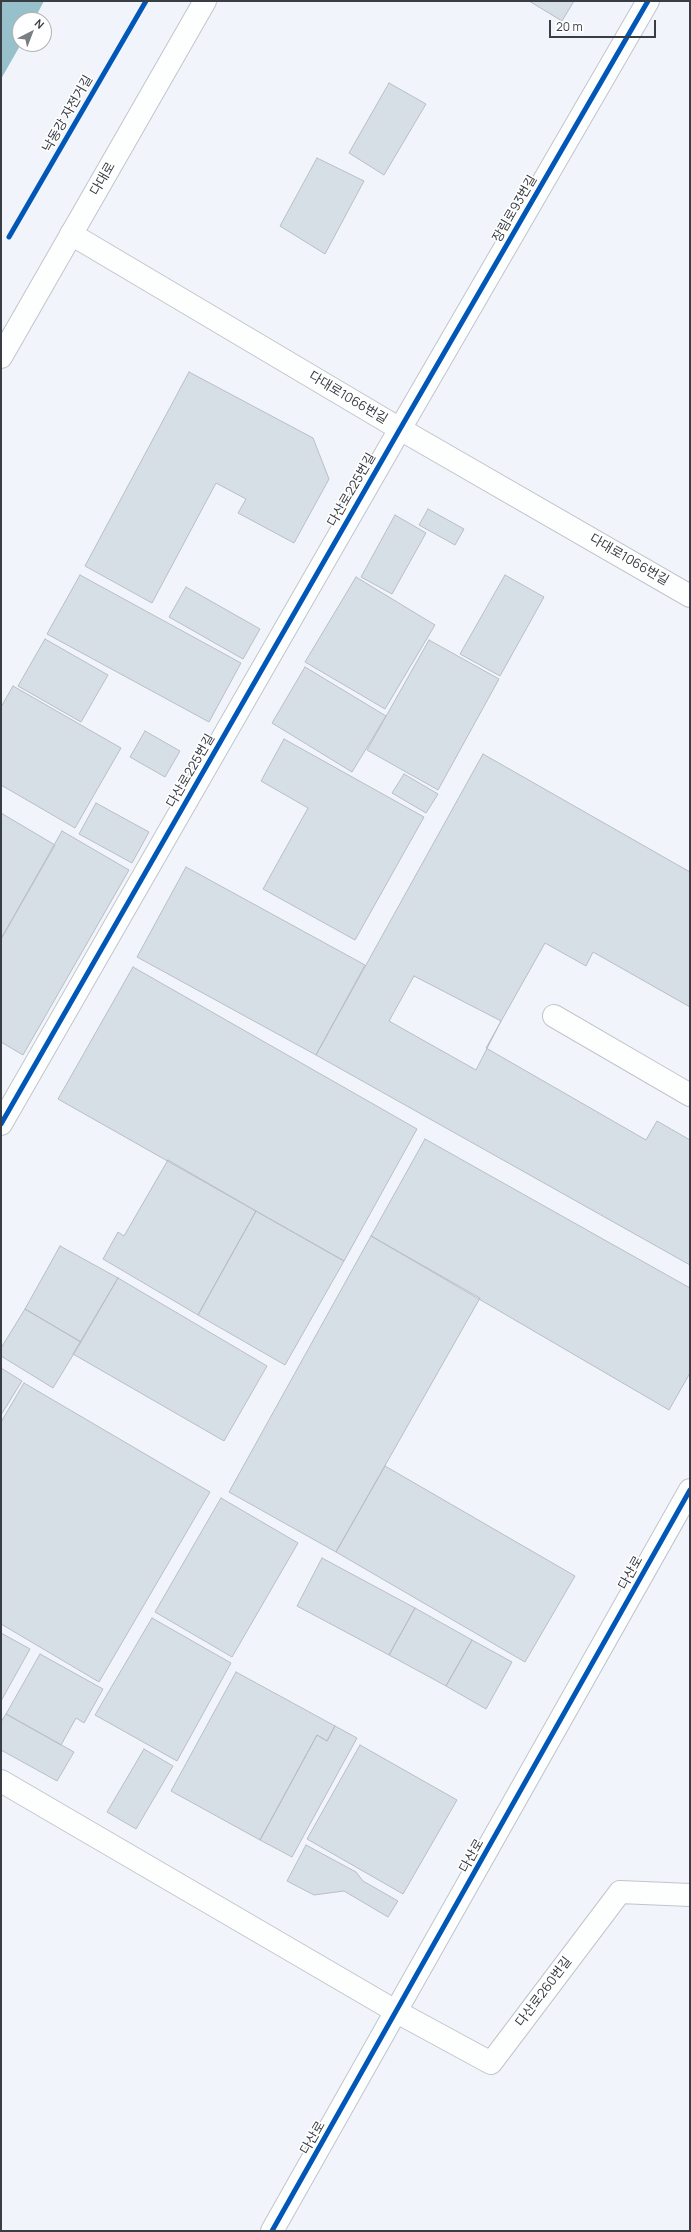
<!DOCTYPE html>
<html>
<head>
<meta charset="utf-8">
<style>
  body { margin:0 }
  #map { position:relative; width:691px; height:2232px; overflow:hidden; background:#f1f5fb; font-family:Manrope,sans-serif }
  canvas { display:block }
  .frame { position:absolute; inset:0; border:2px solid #393d44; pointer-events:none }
  .north { position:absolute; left:12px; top:12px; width:40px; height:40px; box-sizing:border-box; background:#fff; border:1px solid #b0b1b4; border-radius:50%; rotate:42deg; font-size:11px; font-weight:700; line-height:16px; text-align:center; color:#393d44 }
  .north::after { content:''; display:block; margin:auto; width:14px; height:18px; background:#797d84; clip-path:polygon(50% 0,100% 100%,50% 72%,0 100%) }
  .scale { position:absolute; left:549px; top:20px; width:107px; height:18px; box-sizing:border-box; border:2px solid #393d44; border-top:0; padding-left:5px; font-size:12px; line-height:14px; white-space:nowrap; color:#393d44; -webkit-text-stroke:3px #fff; paint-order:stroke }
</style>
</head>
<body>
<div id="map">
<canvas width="691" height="2232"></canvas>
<div class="frame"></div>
<div class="north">N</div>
<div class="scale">20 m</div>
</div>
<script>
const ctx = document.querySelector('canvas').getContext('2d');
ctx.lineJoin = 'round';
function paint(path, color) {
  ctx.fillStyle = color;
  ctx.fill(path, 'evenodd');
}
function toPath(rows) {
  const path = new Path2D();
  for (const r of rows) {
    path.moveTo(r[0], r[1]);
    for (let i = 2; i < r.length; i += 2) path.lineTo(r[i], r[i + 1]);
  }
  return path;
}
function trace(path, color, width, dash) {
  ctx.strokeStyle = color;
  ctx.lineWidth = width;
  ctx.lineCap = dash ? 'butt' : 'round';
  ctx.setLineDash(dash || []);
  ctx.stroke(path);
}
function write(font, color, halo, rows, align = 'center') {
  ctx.font = font + ' Manrope,"Noto Sans KR",sans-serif';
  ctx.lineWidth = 3;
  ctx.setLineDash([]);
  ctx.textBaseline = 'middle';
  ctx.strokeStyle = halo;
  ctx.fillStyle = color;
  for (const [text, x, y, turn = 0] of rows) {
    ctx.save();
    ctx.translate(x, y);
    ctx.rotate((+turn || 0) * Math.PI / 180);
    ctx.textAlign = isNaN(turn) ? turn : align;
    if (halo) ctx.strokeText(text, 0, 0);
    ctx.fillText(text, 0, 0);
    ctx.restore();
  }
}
paint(toPath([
  [1,1,44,1,34,20,20,20,21,44,1,79]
]), '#97c1ca');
const building = toPath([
  [529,1,574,1,562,21,529,1],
  [389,83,426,104,384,175,349,153,389,83],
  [317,158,364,181,325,254,280,226,317,158],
  [189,372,313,438,329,479,294,543,238,513,246,499,216,483,152,603,85,566,189,372],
  [428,509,464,529,455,545,419,525,428,509],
  [395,515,426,533,392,594,361,577,395,515],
  [80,575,241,663,209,722,47,634,80,575],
  [505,575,544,597,500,676,460,654,505,575],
  [356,577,435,625,385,709,305,662,356,577],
  [186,587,260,629,243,659,169,617,186,587],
  [45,639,108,675,81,722,18,686,45,639],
  [429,640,499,679,438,790,367,750,429,640],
  [305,667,386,716,352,772,272,723,305,667],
  [13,686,121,748,75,828,1,785,1,707,13,686],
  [145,731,180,751,165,777,130,757,145,731],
  [284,739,424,817,355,940,263,889,308,808,261,781,284,739],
  [483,754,690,872,690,1007,593,952,586,966,545,943,486,1048,646,1140,657,1121,690,1140,690,1265,316,1055,483,754],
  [404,774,438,794,426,813,392,793,404,774],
  [96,803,149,832,132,863,79,834,96,803],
  [1,813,55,845,1,939,1,813],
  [62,831,129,870,23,1055,1,1042,1,939,62,831],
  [186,867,365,965,316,1055,137,957,186,867],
  [133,967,417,1129,344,1261,58,1099,133,967],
  [414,976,501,1021,476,1070,389,1021,414,976],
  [425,1139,690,1288,690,1373,669,1410,371,1236,425,1139],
  [168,1160,256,1211,198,1315,103,1259,118,1232,124,1236,168,1160],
  [256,1211,344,1261,285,1365,198,1315,256,1211],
  [371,1236,480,1298,336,1552,229,1492,371,1236],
  [60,1246,118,1278,81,1342,25,1309,60,1246],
  [118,1278,267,1366,224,1441,73,1354,118,1278],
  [25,1309,81,1342,53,1388,1,1356,1,1348,25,1309],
  [1,1368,22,1381,1,1415,1,1368],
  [24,1383,210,1492,99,1682,1,1624,1,1422,24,1383],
  [385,1466,575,1576,525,1662,336,1552,385,1466],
  [221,1498,298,1543,232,1657,155,1612,221,1498],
  [322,1558,415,1608,389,1655,297,1606,322,1558],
  [415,1608,472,1640,446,1686,389,1655,415,1608],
  [152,1618,231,1663,177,1761,95,1715,152,1618],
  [1,1633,30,1649,1,1701,1,1633],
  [472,1640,512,1662,486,1709,446,1686,472,1640],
  [40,1654,103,1689,84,1723,76,1718,61,1745,6,1714,40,1654],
  [236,1672,335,1726,327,1741,317,1735,260,1840,171,1791,236,1672],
  [6,1714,74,1752,57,1781,1,1750,1,1722,6,1714],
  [335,1726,357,1738,292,1857,260,1840,317,1735,327,1741,335,1726],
  [360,1745,457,1800,403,1894,307,1839,360,1745],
  [144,1749,173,1766,136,1829,107,1812,144,1749],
  [306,1845,356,1872,363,1881,398,1901,388,1917,344,1891,314,1895,287,1881,306,1845]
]);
paint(building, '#d6dfe6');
trace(building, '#b8bec3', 1);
const minor = toPath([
  [71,234,400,429,690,596],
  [554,1016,690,1095],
  [1,1124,400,429,648,1],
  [1,1781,397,2012,491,2063,620,1892,690,1895],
  [272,2231,690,1490]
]);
const major = toPath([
  [1,357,205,1]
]);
trace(minor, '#c1c5cb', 24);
trace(major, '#c1c5cb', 24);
trace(minor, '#fdfefe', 22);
trace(major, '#fdfefe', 22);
trace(toPath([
  [9,237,146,1],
  [1,1124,400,429,648,1],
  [272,2231,690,1490]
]), '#0057b8', 5);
write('13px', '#393d44', '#fff', [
  ["낙동강 자전거길",68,114,-60],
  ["다대로",103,179,-60],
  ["장림로93번길",515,209,-60],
  ["다대로1066번길",348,398,31],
  ["다산로225번길",352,490,-60],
  ["다대로1066번길",629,560,30],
  ["다산로225번길",191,771,-60],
  ["다산로",631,1573,-61],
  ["다산로",472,1856,-61],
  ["다산로260번길",544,1992,-53],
  ["다산로",313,2138,-60]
]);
</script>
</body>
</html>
